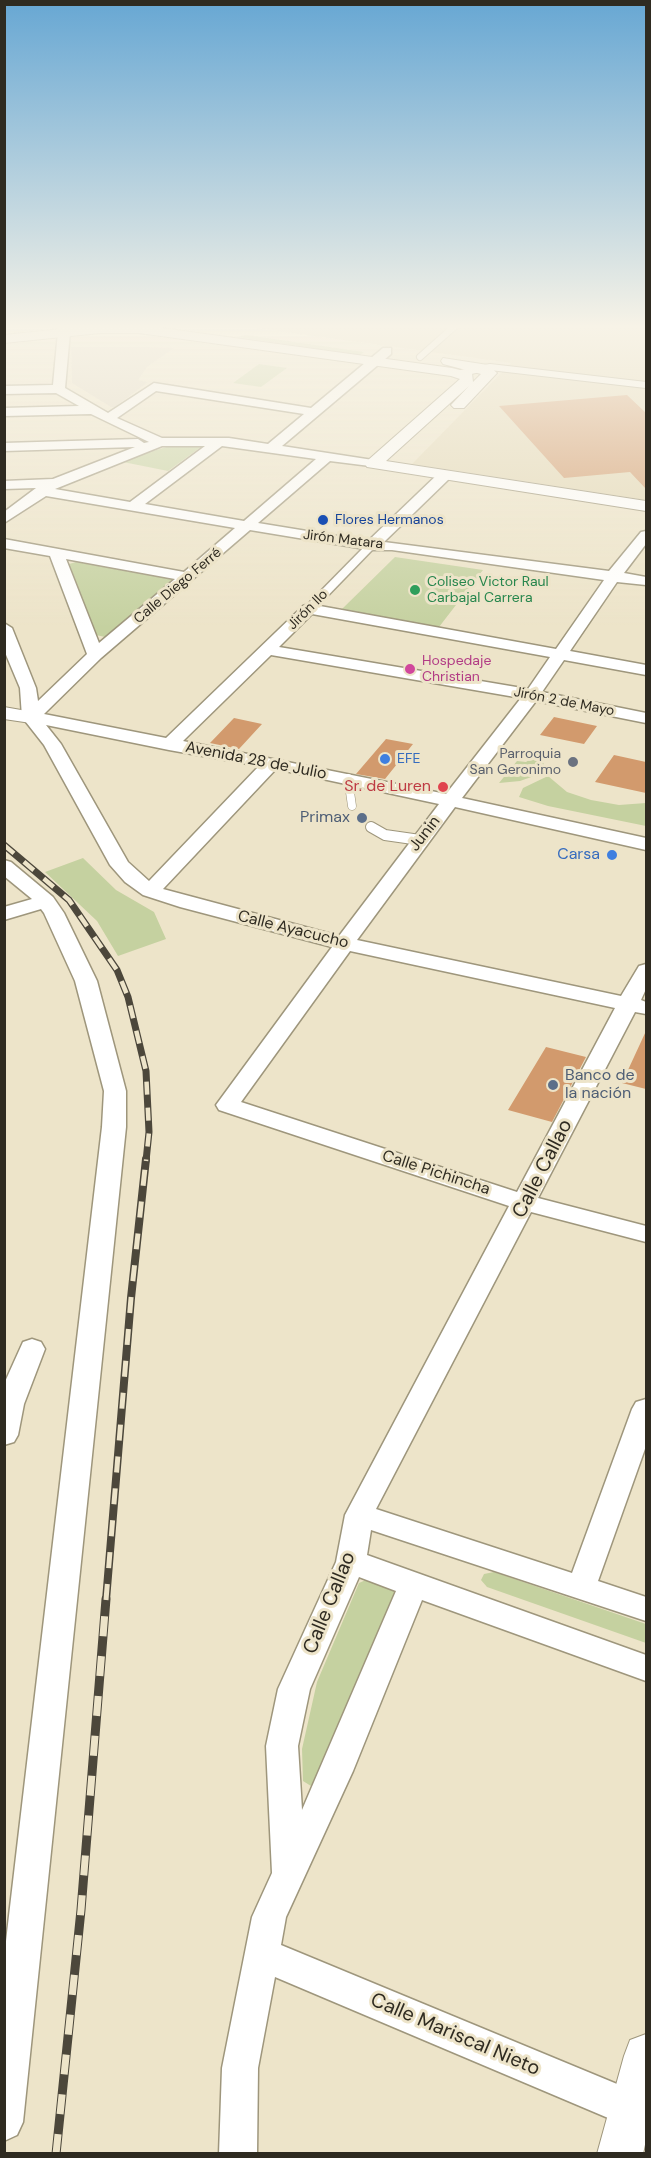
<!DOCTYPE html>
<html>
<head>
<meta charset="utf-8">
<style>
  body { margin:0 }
  #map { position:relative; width:651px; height:2158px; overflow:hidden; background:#ede4c9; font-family:"DM Sans",sans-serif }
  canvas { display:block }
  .frame { position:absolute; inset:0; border:6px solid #2f2b21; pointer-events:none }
</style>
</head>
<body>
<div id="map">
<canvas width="651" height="2158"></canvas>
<div class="frame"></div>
</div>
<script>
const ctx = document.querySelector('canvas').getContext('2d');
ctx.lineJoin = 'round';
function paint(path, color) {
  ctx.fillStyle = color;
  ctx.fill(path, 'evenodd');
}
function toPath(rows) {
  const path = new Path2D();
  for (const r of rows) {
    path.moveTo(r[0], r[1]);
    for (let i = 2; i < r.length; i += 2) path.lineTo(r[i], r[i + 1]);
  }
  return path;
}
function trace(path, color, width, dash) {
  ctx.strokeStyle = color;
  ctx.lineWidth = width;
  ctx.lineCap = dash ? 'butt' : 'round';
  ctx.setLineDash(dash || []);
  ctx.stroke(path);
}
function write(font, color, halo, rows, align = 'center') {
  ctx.font = font + ' "DM Sans",sans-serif';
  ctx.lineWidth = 6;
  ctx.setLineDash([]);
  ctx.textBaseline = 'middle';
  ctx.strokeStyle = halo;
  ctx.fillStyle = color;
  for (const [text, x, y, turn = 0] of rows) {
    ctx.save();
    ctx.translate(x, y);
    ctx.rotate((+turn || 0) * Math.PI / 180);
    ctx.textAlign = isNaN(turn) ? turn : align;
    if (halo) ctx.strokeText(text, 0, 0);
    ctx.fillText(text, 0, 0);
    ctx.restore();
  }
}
paint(toPath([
  [242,326,646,326,646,500,412,464,511,363]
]), '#e3d8b6');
paint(toPath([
  [71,347,148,347,174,348,147,367,138,380,148,382,115,407,111,407,72,383]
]), '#dfd6c2');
paint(toPath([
  [247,335,364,352,360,355,236,337],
  [259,364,287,368,261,387,233,383],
  [177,444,205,444,168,471,118,461],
  [395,557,483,570,439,627,342,609],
  [76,562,177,580,105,637,96,635,69,564],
  [538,754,548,771,520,781,499,783,517,761,526,762],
  [548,776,567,792,591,800,619,805,646,803,646,826,548,806,519,797,523,788],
  [83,858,116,890,154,912,166,939,118,956,97,921,45,872],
  [494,1572,646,1624,646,1643,487,1587,481,1580,484,1574],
  [368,1579,379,1579,397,1592,316,1785,311,1786,303,1781,302,1749,317,1682,359,1583]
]), '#c5d1a0');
paint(toPath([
  [627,395,646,413,646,489,630,472,564,478,499,406],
  [554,717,597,726,584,744,540,735],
  [234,718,262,724,239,749,210,743],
  [386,739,413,744,385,779,356,774],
  [614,755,646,762,646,793,595,782],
  [646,1031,646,1089,622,1083],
  [546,1047,586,1057,552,1122,508,1110]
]), '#d29a6d');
const serviceFar2 = toPath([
  [420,357,455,326],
  [461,373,490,367,646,385]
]);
const serviceFar1 = toPath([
  [348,778,352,806]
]);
const service = toPath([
  [371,827,385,835,420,840]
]);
const pedestrian = toPath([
  [367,544,376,546,313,611,305,611,305,607,367,544]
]);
const minor = toPath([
  [55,326,67,326,70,332,65,388,108,413,154,383,311,408,383,348,391,348,391,354,282,446,373,460,380,464,378,467,330,461,258,523,368,541,440,472,445,471,452,475,450,478,384,542,609,571,641,532,646,531,646,544,624,573,646,577,646,585,617,582,570,651,646,665,646,675,564,660,542,692,646,713,646,723,536,701,462,798,646,838,646,850,455,807,357,940,621,996,639,966,646,964,646,989,641,1000,646,1002,646,1014,635,1012,538,1198,646,1226,646,1242,531,1212,376,1509,572,1573,632,1409,636,1402,646,1399,646,1446,598,1581,646,1597,646,1621,371,1530,367,1555,646,1655,646,1681,422,1600,353,1771,286,1917,281,1945,646,2096,646,2134,275,1977,258,2068,257,2154,219,2154,222,2068,252,1917,272,1873,266,1746,278,1689,336,1562,345,1515,509,1206,219,1110,216,1105,332,947,180,907,143,895,125,882,110,865,44,745,22,717,20,688,4,650,4,623,12,628,36,688,38,701,87,654,50,556,4,548,4,539,184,572,235,528,46,496,4,523,4,512,36,488,4,489,4,481,53,479,135,447,4,451,4,443,138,439,144,443,149,442,91,414,4,416,4,408,79,406,56,393,4,394,4,386,53,385,58,332,55,326],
  [156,391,304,414,268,444,229,438,162,438,117,418,156,391],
  [162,446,205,446,130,502,55,489,162,446],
  [222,446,316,459,244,521,145,504,222,446],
  [250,530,371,550,392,550,604,580,556,649,309,604,303,606,166,738,44,714,101,658,250,530],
  [66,559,175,579,99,643,66,559],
  [312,614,550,657,528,689,279,647,312,614],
  [271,655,521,698,446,794,183,741,271,655],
  [46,725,169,750,259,766,149,881,128,862,61,744,46,725],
  [276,769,439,804,339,936,163,889,276,769],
  [350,951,615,1008,517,1192,241,1102,350,951],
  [359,1577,396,1591,302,1810,298,1746,310,1689,359,1577],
  [4,860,11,862,53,897,64,913,97,981,126,1091,126,1127,23,2122,17,2135,4,2141,4,1958,102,1127,104,1091,75,981,44,913,41,909,4,920,4,907,32,899,4,876,4,860],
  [32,1339,41,1342,45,1349,24,1404,18,1435,14,1442,4,1445,4,1384,23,1342,32,1339]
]);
const tertiary = toPath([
  [90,326,147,326,452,368,472,373,473,382,481,374,443,364,441,361,443,358,488,365,497,373,464,408,454,408,451,405,469,386,386,461,646,501,646,511,367,467,365,464,367,461,460,379,451,376,139,333,100,333,4,343,4,335,90,326],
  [4,707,38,713,41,717,38,721,31,723,4,719,4,707],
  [646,2034,646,2140,643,2154,597,2154,624,2056,630,2040,646,2034]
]);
trace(serviceFar2, '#9e967c', 8);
trace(serviceFar1, '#9e967c', 9);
trace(service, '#9e967c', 12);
trace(pedestrian, '#9e967c', 3);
trace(minor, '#9e967c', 3);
trace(tertiary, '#9e967c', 2);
trace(serviceFar2, '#fff', 6);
trace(serviceFar1, '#fff', 8);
trace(service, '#fff', 10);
paint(pedestrian, '#fff');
paint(minor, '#fff');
paint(tertiary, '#fff');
const railFar2 = toPath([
  [4,845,69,900,117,970,128,997,146,1071,149,1132,146,1161]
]);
const railFar1 = toPath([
  [106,1600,131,1298,146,1159]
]);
const rail = toPath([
  [56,2154,81,1910,106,1599]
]);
trace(railFar2, '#4c473b', 7);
trace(railFar1, '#4c473b', 8);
trace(rail, '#4c473b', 9);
trace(railFar2, '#ede4c9', 4.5, [13]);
trace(railFar1, '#ede4c9', 5, [16]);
trace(rail, '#ede4c9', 7, [20]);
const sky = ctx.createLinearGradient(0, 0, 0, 628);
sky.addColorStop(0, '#67a7d3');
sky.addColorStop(0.52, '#f7f3e7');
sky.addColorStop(1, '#f7f3e700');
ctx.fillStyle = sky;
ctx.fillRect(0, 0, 651, 628);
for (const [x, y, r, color] of [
  [323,520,6,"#1a4fb4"],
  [415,590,6,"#2e9e5b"],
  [410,669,6,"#d1479c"],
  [385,759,6,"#3f7fe0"],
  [573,762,6,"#6b7280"],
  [443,787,6,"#e0444e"],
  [362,818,6,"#5c6f8a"],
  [612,855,6,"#3f7fe0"],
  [553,1085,6,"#5c6f8a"]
]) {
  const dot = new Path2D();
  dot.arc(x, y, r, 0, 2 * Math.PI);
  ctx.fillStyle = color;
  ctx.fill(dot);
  trace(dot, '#ede4c9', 2);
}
write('14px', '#164399', '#ede4c9', [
  ["Flores Hermanos",335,520]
], 'left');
write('14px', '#2f2b21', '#ede4c9', [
  ["Jirón Matara",343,540,7],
  ["Calle Diego Ferré",178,586,-40],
  ["Jirón Ilo",308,610,-45],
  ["Jirón 2 de Mayo",564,702,11]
]);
write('14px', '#27864d', '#ede4c9', [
  ["Coliseo Victor Raul",427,582],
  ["Carbajal Carrera",427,598]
], 'left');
write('14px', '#b23c85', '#ede4c9', [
  ["Hospedaje",422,661],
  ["Christian",422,677]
], 'left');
write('14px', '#5b616d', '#ede4c9', [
  ["Parroquia",561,754],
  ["San Geronimo",561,770]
], 'right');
write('14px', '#366cbe', '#ede4c9', [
  ["EFE",397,759]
], 'left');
write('16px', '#2f2b21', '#ede4c9', [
  ["Avenida 28 de Julio",256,761,11],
  ["Junin",425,834,-52],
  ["Calle Ayacucho",293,930,14],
  ["Calle Pichincha",436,1173,18]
]);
write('16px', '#be3a42', '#ede4c9', [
  ["Sr. de Luren",431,787]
], 'right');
write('16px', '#4e5e75', '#ede4c9', [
  ["Primax",350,818],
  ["Banco de",565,1076,"left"],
  ["la nación",565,1094,"left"]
], 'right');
write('16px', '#366cbe', '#ede4c9', [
  ["Carsa",600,855]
], 'right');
write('20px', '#2f2b21', '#ede4c9', [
  ["Calle Callao",543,1169,-63],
  ["Calle Callao",330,1603,-68],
  ["Calle Mariscal Nieto",455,2035,23]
]);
</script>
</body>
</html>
